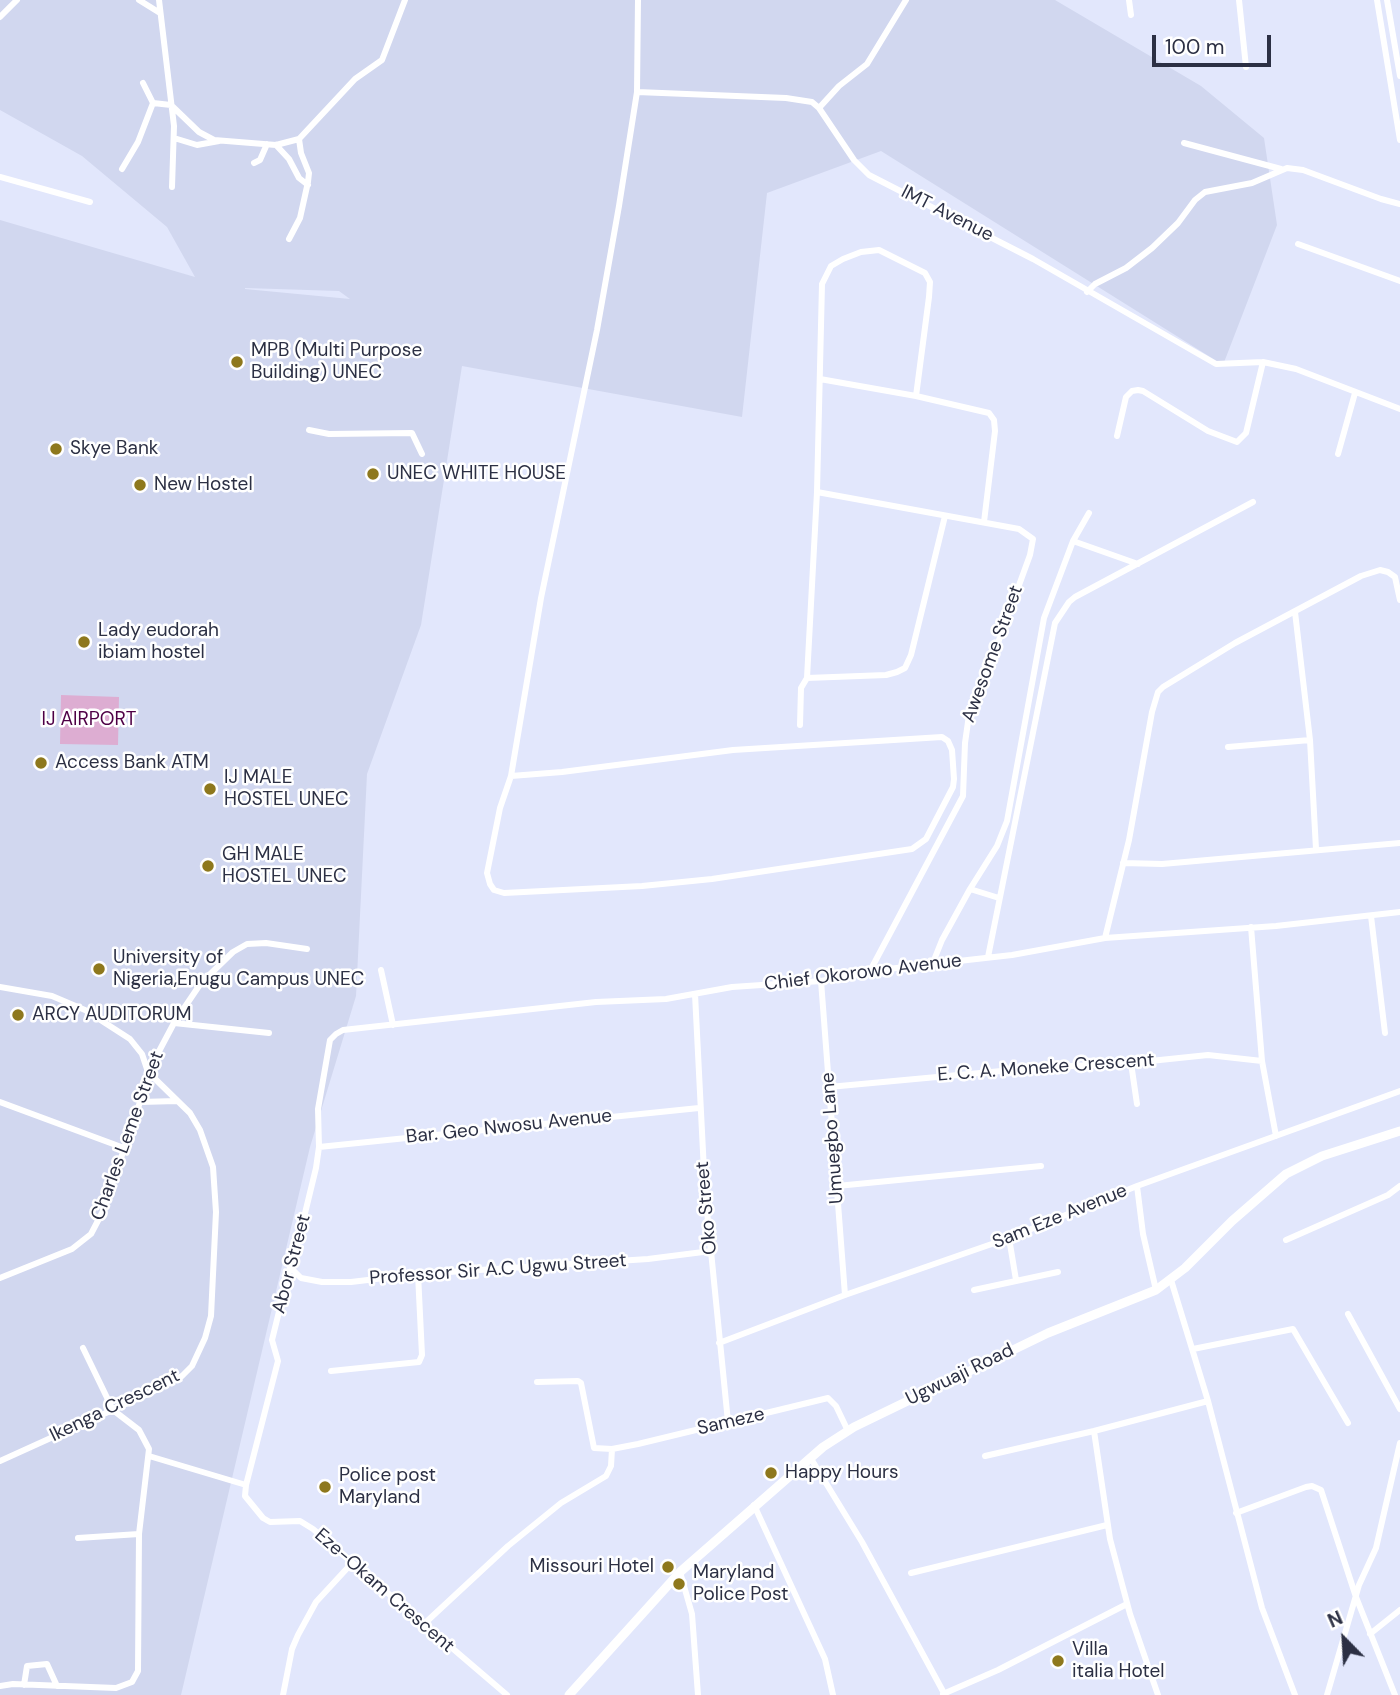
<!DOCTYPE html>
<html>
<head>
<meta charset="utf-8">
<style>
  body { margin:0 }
  #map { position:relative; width:1400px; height:1695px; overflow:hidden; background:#e2e7fc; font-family:"DM Sans",sans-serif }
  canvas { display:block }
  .north { position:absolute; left:1309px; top:1604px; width:70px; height:70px; -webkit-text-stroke:5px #fff; paint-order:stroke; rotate:336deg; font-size:19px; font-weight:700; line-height:28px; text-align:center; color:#2c3044 }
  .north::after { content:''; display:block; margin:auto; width:24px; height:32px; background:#2c3044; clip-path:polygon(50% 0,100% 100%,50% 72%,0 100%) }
  .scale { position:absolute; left:1152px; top:35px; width:119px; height:32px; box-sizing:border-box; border:4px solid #2c3044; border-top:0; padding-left:9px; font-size:21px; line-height:24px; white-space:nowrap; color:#2c3044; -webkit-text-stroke:5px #fff; paint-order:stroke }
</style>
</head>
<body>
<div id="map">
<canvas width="1400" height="1695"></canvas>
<div class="north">N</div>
<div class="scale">100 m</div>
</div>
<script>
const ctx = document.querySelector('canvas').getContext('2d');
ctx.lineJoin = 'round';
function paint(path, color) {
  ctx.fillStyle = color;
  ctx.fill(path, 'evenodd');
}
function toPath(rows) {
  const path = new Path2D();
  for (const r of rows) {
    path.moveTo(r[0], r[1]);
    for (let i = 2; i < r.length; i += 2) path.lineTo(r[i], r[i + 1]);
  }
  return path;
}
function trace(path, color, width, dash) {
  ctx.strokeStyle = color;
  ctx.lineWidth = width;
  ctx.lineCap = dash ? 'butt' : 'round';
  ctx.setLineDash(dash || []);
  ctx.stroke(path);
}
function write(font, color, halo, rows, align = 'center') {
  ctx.font = font + ' "DM Sans",sans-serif';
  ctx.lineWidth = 5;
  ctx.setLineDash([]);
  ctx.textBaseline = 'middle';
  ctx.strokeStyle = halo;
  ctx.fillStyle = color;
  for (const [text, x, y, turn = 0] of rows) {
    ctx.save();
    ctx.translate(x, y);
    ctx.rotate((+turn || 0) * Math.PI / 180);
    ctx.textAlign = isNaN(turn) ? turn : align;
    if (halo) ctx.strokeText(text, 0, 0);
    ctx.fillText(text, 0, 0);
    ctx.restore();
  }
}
paint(toPath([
  [0,0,1055,0,1201,86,1264,138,1277,225,1223,365,881,151,767,193,742,417,462,366,421,625,367,774,356,996,310,1147,181,1695,0,1695,0,220,195,277,167,227,82,156,0,110],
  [245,288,339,291,350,299,245,289]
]), '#d1d7ef');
paint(toPath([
  [61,695,119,697,118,745,60,744]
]), '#ddadd2');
trace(toPath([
  [139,0,160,13],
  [159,0,174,126,172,187],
  [1129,0,1131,15],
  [1239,0,1246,67],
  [1377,0,1400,140],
  [1387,0,1400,76],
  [0,17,17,0],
  [143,83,153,103],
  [637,92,786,98,812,102,819,108,854,160,869,175,1033,259,1216,364,1263,362],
  [819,108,839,86,867,64,906,0],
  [174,138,197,145,219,141],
  [1184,143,1281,169],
  [276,145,289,159,299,178,308,185],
  [254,163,260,160,267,144],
  [122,169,138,142,153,103,171,105,199,132,214,140,276,145,299,139,355,79,382,60,405,0],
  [0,177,90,202],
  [289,239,300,218,308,182,309,173,301,153,299,139],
  [1298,244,1400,281],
  [1087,292,1095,284,1126,268,1152,248,1178,223,1195,200,1205,192,1252,183,1287,168,1303,170,1381,199,1400,204],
  [820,379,916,396,989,413,994,420,995,431,984,522],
  [309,430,329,434,412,433,422,454],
  [1117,436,1126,397,1132,391,1138,390,1143,391,1208,431,1237,442,1246,433,1263,362,1296,369,1400,409],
  [1338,454,1355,393],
  [817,492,1019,529,1033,539,1030,555,983,684,969,715,965,743,963,796,870,971],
  [1073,541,1138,564],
  [1295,612,1310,740,1316,849],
  [807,678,886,675,897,672,905,668,911,655,945,516],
  [800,725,801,688,807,678,817,492,822,284,831,266,843,259,861,252,879,250,925,273,930,282,929,297,916,396],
  [1228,747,1310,740],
  [511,776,562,772,733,750,942,737,948,741,952,750,954,779,953,787,926,839,912,849,712,879,642,886,504,893,494,890,490,884,487,873,500,808,511,776,541,598,597,330,619,206,637,92,638,0],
  [1123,863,1162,864,1400,843],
  [970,889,999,898],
  [1371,916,1385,1033],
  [1251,927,1262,1061,1276,1136],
  [1105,938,1129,840,1152,712,1158,692,1163,687,1235,643,1361,576,1380,570,1388,572,1395,577,1400,600],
  [988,957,1055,623,1069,602,1075,597,1253,502],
  [932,965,942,940,970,889,997,846,1007,821,1044,618,1073,541,1089,513],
  [381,970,393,1025],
  [821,981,845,1295],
  [0,987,52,996,85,1010,130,1039,142,1054,148,1072,190,1113,200,1130,213,1167,216,1212,211,1316,205,1338,192,1366,182,1376,150,1393,0,1461],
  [695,994,705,1191,728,1422],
  [174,1023,269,1033],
  [1131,1063,1137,1104],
  [829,1087,1034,1068,1131,1063,1208,1055,1262,1061],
  [0,1102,124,1148],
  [140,1102,177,1101],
  [319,1147,699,1108],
  [837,1186,1041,1166],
  [1137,1186,1143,1234,1156,1290],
  [1009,1238,1016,1280],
  [1286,1240,1388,1195,1400,1186],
  [290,1267,301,1278,322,1282,351,1282,418,1274,648,1259,711,1251],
  [0,1278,72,1249,91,1234,103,1211,140,1102,148,1072,174,1023,201,983,233,952,247,944,266,943,307,949],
  [1171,1280,1208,1401,1262,1608,1295,1695],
  [974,1290,1058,1272],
  [1348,1314,1400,1409],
  [719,1343,845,1295,1009,1238,1137,1186,1400,1091],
  [1193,1349,1293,1329,1348,1423],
  [331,1371,419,1362,422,1355,418,1274],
  [537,1382,578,1381,581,1383,594,1448,612,1449,638,1444,828,1398,836,1406,848,1431],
  [1094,1431,1110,1539,1130,1614,1158,1695],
  [149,1456,246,1485],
  [985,1456,1094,1431,1208,1401],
  [810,1457,862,1542,945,1695],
  [754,1505,825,1659,833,1695],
  [1236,1513,1306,1487,1312,1486,1321,1490,1356,1597,1395,1695],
  [78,1538,139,1534],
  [680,1572,692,1614,698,1695],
  [911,1573,1107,1525],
  [424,1624,508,1546,561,1503,606,1476,611,1466,612,1449],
  [1370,1634,1400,1610],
  [24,1685,27,1666,47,1664,57,1686],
  [0,1686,13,1684,116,1688,132,1682,138,1671,139,1534,149,1449,139,1430,113,1410,83,1348],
  [943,1694,998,1670,1127,1604],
  [283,1695,292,1649,298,1635,316,1602,352,1563],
  [507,1695,313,1529,300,1521,270,1522,263,1518,245,1496,246,1485,278,1361,272,1340,290,1267,289,1263,298,1242,316,1168,319,1147,318,1109,330,1040,336,1034,343,1030,596,1002,666,999,732,987,821,981,870,971,1012,955,1105,938,1276,926,1400,912],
  [1327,1695,1359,1585,1376,1548,1400,1443]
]), '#fff', 6);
trace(toPath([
  [569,1695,680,1572,823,1447,854,1427,1048,1333,1156,1290,1185,1268,1232,1221,1286,1174,1322,1156,1400,1131]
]), '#fff', 9);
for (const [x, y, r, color] of [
  [237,362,7,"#8e781d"],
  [56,449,7,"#8e781d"],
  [373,474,7,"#8e781d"],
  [140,485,7,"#8e781d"],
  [84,642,7,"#8e781d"],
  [41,763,7,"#8e781d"],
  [210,789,7,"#8e781d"],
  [208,866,7,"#8e781d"],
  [99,969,7,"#8e781d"],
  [18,1015,7,"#8e781d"],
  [771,1473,7,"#8e781d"],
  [325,1487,7,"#8e781d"],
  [668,1567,7,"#8e781d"],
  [679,1584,7,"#8e781d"],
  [1058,1661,7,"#8e781d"]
]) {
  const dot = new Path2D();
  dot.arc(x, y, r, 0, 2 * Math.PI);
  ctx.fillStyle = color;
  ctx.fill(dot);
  trace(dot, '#fff', 2.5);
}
write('19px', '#2c3044', '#fff', [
  ["IMT Avenue",947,214,27],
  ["Awesome Street",993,654,-70],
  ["Chief Okorowo Avenue",863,973,-7],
  ["E. C. A. Moneke Crescent",1046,1068,-4],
  ["Bar. Geo Nwosu Avenue",509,1127,-6],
  ["Charles Leme Street",128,1136,-70],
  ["Umuegbo Lane",833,1138,-94],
  ["Oko Street",707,1208,-95],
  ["Sam Eze Avenue",1060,1217,-22],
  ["Abor Street",292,1264,-75],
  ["Professor Sir A.C Ugwu Street",498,1270,-4],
  ["Ugwuaji Road",960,1375,-26],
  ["Ikenga Crescent",115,1406,-26],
  ["Sameze",731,1422,-13],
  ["Eze-Okam Crescent",384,1591,41]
]);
write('19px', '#2c3044', '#fff', [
  ["MPB (Multi Purpose",251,351],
  ["Building) UNEC",251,373],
  ["Skye Bank",70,449],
  ["UNEC WHITE HOUSE",387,474],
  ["New Hostel",154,485],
  ["Lady eudorah",98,631],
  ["ibiam hostel",98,653],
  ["Access Bank ATM",55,763],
  ["IJ MALE",224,778],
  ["HOSTEL UNEC",224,800],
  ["GH MALE",222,855],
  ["HOSTEL UNEC",222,877],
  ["University of",113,958],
  ["Nigeria,Enugu Campus UNEC",113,980],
  ["ARCY AUDITORUM",32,1015],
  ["Happy Hours",785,1473],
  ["Police post",339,1476],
  ["Maryland",339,1498],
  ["Missouri Hotel",654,1567,"right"],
  ["Maryland",693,1573],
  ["Police Post",693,1595],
  ["Villa",1072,1650],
  ["italia Hotel",1072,1672]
], 'left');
write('19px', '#4f0046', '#fff', [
  ["IJ AIRPORT",89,720]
]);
</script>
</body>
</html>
